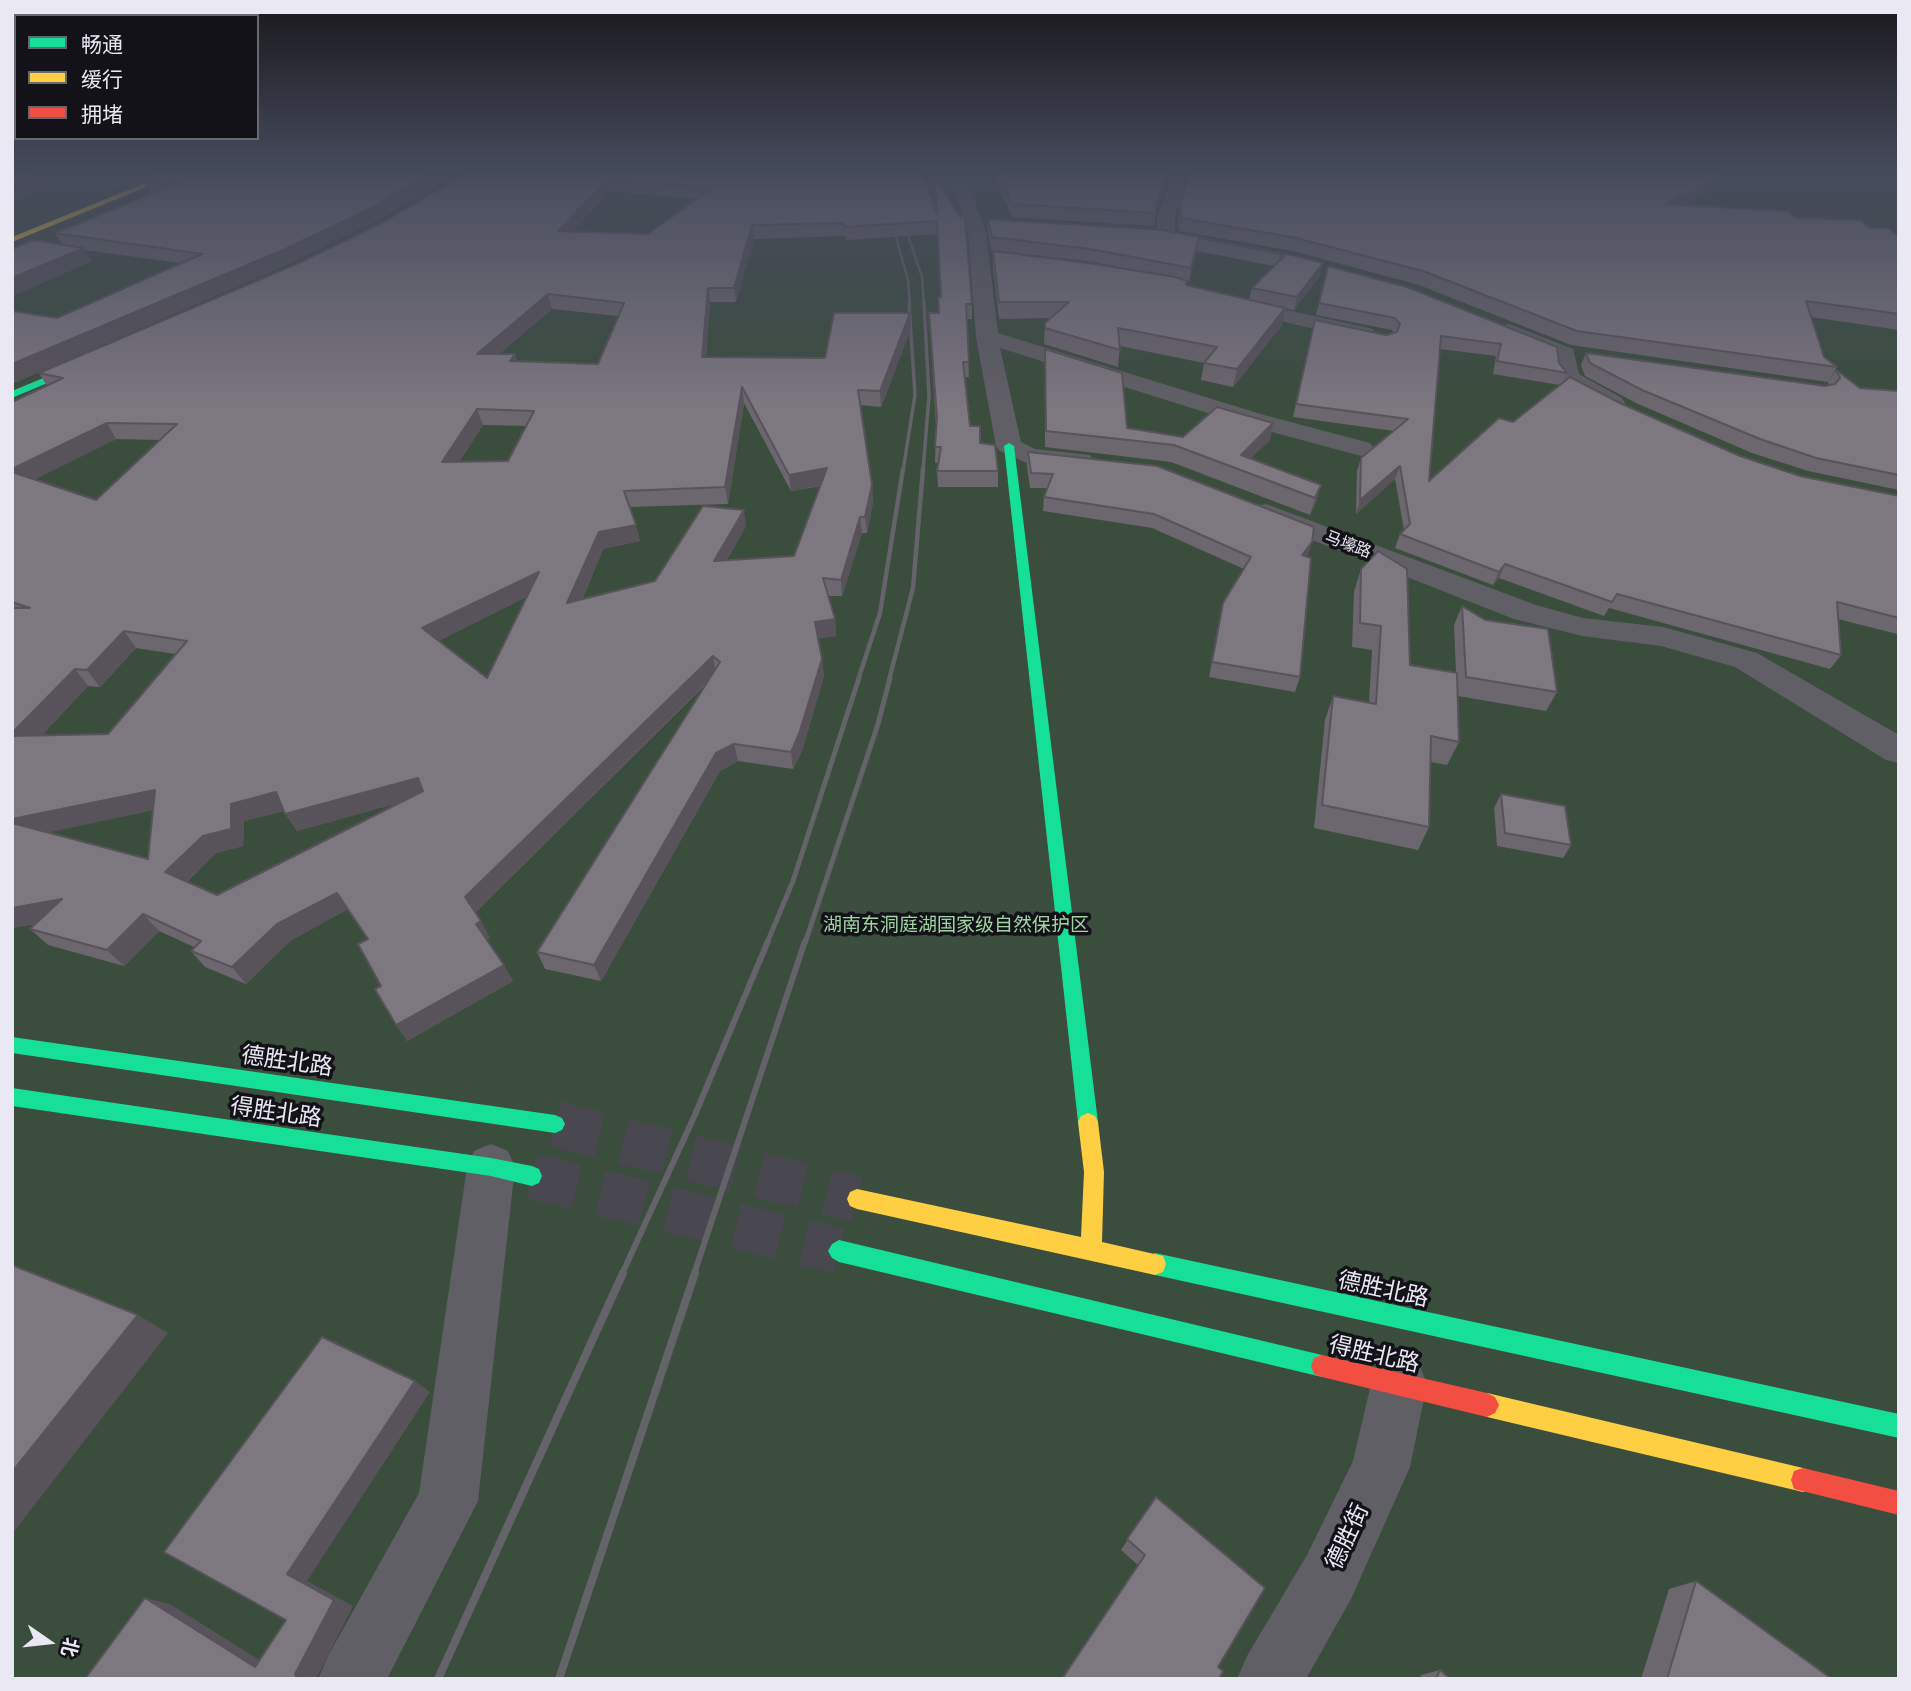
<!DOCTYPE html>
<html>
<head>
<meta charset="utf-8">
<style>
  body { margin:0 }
  #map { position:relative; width:1911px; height:1691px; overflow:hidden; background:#2d2c34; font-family:Karla,"Noto Sans SC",sans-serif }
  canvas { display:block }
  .frame { position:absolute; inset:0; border:14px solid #eae8f3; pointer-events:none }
  .legend { position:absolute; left:14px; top:14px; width:245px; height:126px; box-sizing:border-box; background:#131219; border:2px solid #696870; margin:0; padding:9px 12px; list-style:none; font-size:21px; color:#eae8f3 }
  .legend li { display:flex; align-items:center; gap:14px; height:35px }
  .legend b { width:35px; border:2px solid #696870 }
  .north { position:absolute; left:14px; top:1607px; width:70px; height:70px; -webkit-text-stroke:5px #131219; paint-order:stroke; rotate:104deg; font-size:19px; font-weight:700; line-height:28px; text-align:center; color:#eae8f3 }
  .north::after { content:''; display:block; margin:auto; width:24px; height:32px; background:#eae8f3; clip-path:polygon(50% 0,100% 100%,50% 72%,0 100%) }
</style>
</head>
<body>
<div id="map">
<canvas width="1911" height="1691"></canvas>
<div class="frame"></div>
<ul class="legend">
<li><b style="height:9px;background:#16e098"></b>畅通</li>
<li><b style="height:9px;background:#ffcf43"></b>缓行</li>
<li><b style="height:9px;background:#f24e42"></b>拥堵</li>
</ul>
<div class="north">北</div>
</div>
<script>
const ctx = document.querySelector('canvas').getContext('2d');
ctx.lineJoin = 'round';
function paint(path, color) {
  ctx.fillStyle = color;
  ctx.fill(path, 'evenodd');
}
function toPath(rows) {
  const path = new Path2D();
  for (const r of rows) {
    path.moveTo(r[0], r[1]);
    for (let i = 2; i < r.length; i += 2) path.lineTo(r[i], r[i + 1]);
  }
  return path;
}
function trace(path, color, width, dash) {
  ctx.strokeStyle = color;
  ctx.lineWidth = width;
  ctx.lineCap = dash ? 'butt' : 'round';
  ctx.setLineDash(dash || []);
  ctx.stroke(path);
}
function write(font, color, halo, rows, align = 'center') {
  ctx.font = font + ' Karla,"Noto Sans SC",sans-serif';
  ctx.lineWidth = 7;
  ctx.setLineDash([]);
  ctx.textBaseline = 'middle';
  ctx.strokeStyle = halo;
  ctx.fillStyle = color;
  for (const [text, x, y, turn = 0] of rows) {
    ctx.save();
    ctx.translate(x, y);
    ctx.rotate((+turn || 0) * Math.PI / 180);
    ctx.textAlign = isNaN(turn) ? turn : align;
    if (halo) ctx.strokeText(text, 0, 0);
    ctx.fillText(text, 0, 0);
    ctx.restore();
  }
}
paint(toPath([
  [12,172,1899,172,1899,1679,12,1679]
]), '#3b4d3d');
trace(toPath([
  [555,1124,857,1199],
  [532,1176,839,1251]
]), '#494851', 46, [46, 24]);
paint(toPath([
  [948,172,964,172,986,232,998,333,1264,415,1370,443,1374,448,1370,453,1361,456,1246,425,1000,348,1021,442,1035,449,1090,455,1094,461,1090,467,1081,469,1029,464,1000,451,996,446,976,337,968,232,948,172],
  [1174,172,1190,172,1175,217,1175,234,1173,238,1110,237,1108,233,1110,229,1117,227,1157,228,1157,217,1174,172],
  [1784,172,1801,172,1798,178,1792,179,1786,178,1784,172],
  [1233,298,1373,329,1376,334,1373,339,1365,341,1226,308,1223,304,1226,300,1233,298],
  [1509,324,1573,349,1579,374,1622,398,1625,403,1622,408,1613,410,1604,408,1567,388,1556,375,1554,358,1501,336,1498,331,1501,326,1509,324],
  [1266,504,1536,605,1583,618,1663,627,1757,653,1899,735,1899,763,1886,760,1735,667,1661,646,1582,636,1514,619,1256,518,1252,512,1256,506,1266,504],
  [491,1144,508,1151,515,1167,478,1501,387,1679,318,1679,328,1656,419,1493,467,1167,474,1151,491,1144],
  [1399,1356,1419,1364,1427,1384,1410,1467,1351,1599,1306,1679,1237,1679,1247,1656,1307,1555,1353,1461,1371,1384,1379,1364,1399,1356]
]), '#615f66');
paint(toPath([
  [94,357,99,360,97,362,12,398,12,391,94,357],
  [1009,443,1014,446,1098,1122,1095,1128,1088,1131,1081,1128,1078,1122,1004,446,1009,443],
  [12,1037,555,1115,562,1118,565,1124,562,1130,555,1133,12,1053,12,1037],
  [12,1088,491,1158,532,1166,539,1169,542,1176,539,1183,532,1186,491,1176,12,1106,12,1088],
  [839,1240,1322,1355,1330,1358,1333,1366,1330,1374,1322,1377,839,1262,832,1258,828,1251,832,1244,839,1240],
  [1155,1253,1899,1414,1899,1438,1155,1275,1147,1272,1144,1264,1147,1256,1155,1253]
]), '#16e098');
paint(toPath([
  [173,172,183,172,12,242,12,237,173,172],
  [1088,1113,1095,1116,1098,1122,1104,1172,1102,1242,1163,1256,1166,1264,1163,1272,1155,1275,857,1209,850,1206,847,1199,850,1192,857,1189,1081,1237,1084,1172,1078,1122,1081,1116,1088,1113],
  [1487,1393,1803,1468,1812,1471,1815,1480,1812,1489,1803,1492,1487,1417,1479,1413,1475,1405,1479,1397,1487,1393]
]), '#ffcf43');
paint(toPath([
  [1322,1355,1487,1393,1495,1397,1499,1405,1495,1413,1487,1417,1322,1377,1314,1374,1311,1366,1314,1358,1322,1355],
  [1803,1468,1899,1491,1899,1515,1794,1489,1791,1480,1794,1471,1803,1468]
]), '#f24e42');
trace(toPath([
  [902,218,922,277,924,305],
  [891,219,908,280,910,305]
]), '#64636a', 2.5);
trace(toPath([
  [903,471,915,395,909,303],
  [923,471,929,396,924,303]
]), '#64636a', 3.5);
trace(toPath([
  [858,680,880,613,903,469],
  [889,680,913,588,923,469]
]), '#64636a', 4.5);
trace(toPath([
  [767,943,793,881,859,678],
  [805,943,878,724,890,678]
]), '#64636a', 5);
trace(toPath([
  [622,1274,694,1117,768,941],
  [694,1274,805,941]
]), '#64636a', 6);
trace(toPath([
  [438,1679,623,1273],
  [559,1679,695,1273]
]), '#64636a', 8);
paint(toPath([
  [12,172,156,172,119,187],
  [158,172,463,172,372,223,291,263,16,382,12,381,12,311,57,318,180,263,85,250,92,261,12,296,12,249,62,244,55,233,156,192,149,191,142,179],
  [469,172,922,172,936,212,934,173,972,304,972,319,967,319,969,377,965,377,970,426,998,471,998,487,938,487,937,471,939,463,935,463,936,425,929,313,938,313,941,297,937,234,846,240,845,236,754,239,736,302,710,302,706,357,825,358,910,313,911,328,881,407,860,405,872,485,873,502,867,533,862,533,842,596,828,596,835,619,836,636,818,638,824,676,802,751,793,769,738,761,720,771,601,981,545,969,537,952,706,684,475,913,490,938,487,939,513,981,407,1041,381,986,368,939,348,909,290,941,246,984,205,967,191,951,194,947,159,931,124,966,48,945,30,929,36,924,12,928,12,402,47,386,39,373,301,262,383,222],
  [610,191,696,199,648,234,573,231],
  [552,309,618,316,598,364,517,362,515,354,499,354],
  [744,403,791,491,821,486,794,556,727,560,746,526,655,581,582,600,603,549,640,541,630,507,728,504],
  [483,425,526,426,508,461,459,462],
  [116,439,160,440,96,500,35,479],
  [526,597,487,678,438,641],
  [136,648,175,654,108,734,42,735,88,686,100,687],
  [398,803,217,895,187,882,216,853,243,846,244,821,284,811,297,831],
  [153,810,148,859,48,832],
  [992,172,1171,172,1156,212,1154,226,1012,217],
  [1180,204,1683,205,1870,228,1899,236,1899,330,1811,317,1824,357,1837,367,1828,382,1571,345,1419,285,1293,251,1179,231,1178,217],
  [988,219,1163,230,1292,255,1320,276,1294,310,1279,307,1282,325,1233,387,1201,380,1204,363,1120,346,1118,367,1044,344,1045,323,1051,318,999,319,993,267,993,251,1137,271,1094,262,991,250,988,231],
  [1197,251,1274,266,1252,288,1249,300,1186,285,1182,280,1189,281],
  [1328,266,1559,363,1567,373,1563,383,1622,404,1740,456,1800,476,1899,496,1899,632,1897,634,1838,619,1841,655,1830,669,1609,608,1604,616,1499,578,1493,585,1395,548,1400,534,1404,530,1395,479,1356,514,1357,471,1361,458,1394,431,1293,417,1315,320,1386,335,1394,333,1392,330,1316,315],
  [1440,349,1496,356,1493,374,1560,385,1513,422,1429,481],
  [1045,349,1127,428,1183,437,1273,423,1270,440,1250,459,1321,485,1316,502,1310,515,1171,462,1045,447],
  [1586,353,1825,386,1829,385,1828,382,1836,370,1860,388,1899,391,1899,490,1808,471,1752,453,1636,403,1585,376,1581,365],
  [1028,452,1308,557,1300,677,1295,692,1209,677,1223,603,1244,569,1152,528,1043,511,1044,497,1048,488,1030,488,1027,466],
  [1361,569,1410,665,1456,673,1454,625,1462,606,1557,692,1546,711,1458,696,1459,742,1447,765,1430,762,1429,827,1418,850,1314,828,1325,720,1333,696,1369,703,1372,650,1352,647,1354,592],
  [1501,794,1571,845,1563,858,1497,846,1494,808],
  [1156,1497,1219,1679,1061,1679,1138,1565,1121,1550],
  [1696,1581,1832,1679,1641,1679,1669,1589],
  [1440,1670,1450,1679,1420,1679,1421,1675]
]), '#6c666e');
paint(toPath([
  [40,172,55,172,59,179,12,203,12,186],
  [118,172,156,172,119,187,112,175],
  [436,172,463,172,372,223,291,263,16,382,12,376,12,364],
  [1168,172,1171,172,1156,213,1156,203],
  [1730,172,1749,172,1659,217,1665,204],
  [608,179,610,191,561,244,558,231],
  [752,225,754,239,736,302,734,288],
  [1199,238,1197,251,1189,281,1191,268],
  [84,248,92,261,12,296,12,278],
  [1323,263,1320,276,1294,310,1297,297],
  [708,288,710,302,705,372,702,357],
  [548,294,552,309,482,369,477,354],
  [1285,308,1282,325,1233,387,1237,369],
  [910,313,911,328,881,407,880,391],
  [515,354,519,369,510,361],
  [742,387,744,403,728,504,725,487],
  [477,409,483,425,448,478,442,462],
  [107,423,116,439,20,487,12,476,12,469],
  [1273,423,1270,440,1239,470,1241,455],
  [1400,466,1395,479,1356,514,1360,500],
  [827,468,829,484,791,491,789,475],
  [872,485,873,502,867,533,865,517],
  [1321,485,1316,502,1310,515,1315,498],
  [744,510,746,526,717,578,714,561],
  [860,517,862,533,842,596,841,580],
  [636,525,640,541,603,549,573,620,567,603,599,532],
  [1312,542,1308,556,1298,570,1302,555],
  [1505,564,1499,578,1493,585,1499,572],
  [539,572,544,588,430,645,422,628],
  [835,619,836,636,817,639,815,622],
  [124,631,136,648,100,687,87,670],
  [713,656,716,673,474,914,465,897],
  [822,659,824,676,802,751,793,769,791,752],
  [75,669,88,686,25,753,12,739,12,733],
  [734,744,738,761,720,771,601,981,594,965,716,753],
  [418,778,427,795,297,831,285,814],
  [155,790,168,807,22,838,12,828,12,819],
  [276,792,288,810,244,821,243,846,216,853,179,889,165,872,203,836,231,804],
  [337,893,348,909,290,941,246,984,232,967,277,924],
  [62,899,79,916,12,928,12,908],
  [143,914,159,931,124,966,107,950],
  [481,921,490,938,485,940,476,924],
  [504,965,513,981,407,1041,396,1025],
  [138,1315,168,1333,12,1534,12,1472],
  [415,1381,430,1392,307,1581,353,1606,316,1679,297,1678,295,1674,287,1574],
  [145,1598,170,1604,277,1671,255,1667]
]), '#58535a');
const building = toPath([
  [12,172,40,172,12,186,12,172],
  [95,172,118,172,112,175,95,172],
  [158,172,436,172,367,210,285,249,12,364,12,311,57,318,202,254,55,233,178,183,142,179,158,172],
  [469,172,922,172,937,214,934,173,959,216,964,216,965,219,972,304,966,304,969,362,963,362,970,426,980,426,980,443,995,445,998,471,937,471,941,447,935,447,937,417,929,313,939,313,938,297,941,297,937,221,845,227,844,223,752,225,734,288,708,288,702,357,825,358,834,313,910,313,880,391,858,390,872,485,865,517,860,517,841,580,823,578,835,619,815,622,822,659,799,734,791,752,734,744,716,753,594,965,537,952,720,662,713,656,465,897,481,921,476,924,504,965,396,1025,375,989,381,986,358,944,368,939,337,893,277,924,232,967,191,951,201,941,143,914,107,950,30,929,62,899,12,908,12,823,148,859,155,790,12,819,12,736,108,734,187,641,124,631,87,670,75,669,12,733,12,608,30,608,12,602,12,472,96,500,177,424,107,423,12,469,12,402,63,378,39,373,301,262,383,222,469,172],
  [608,179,712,188,648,234,558,231,608,179],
  [548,294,624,303,598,364,510,361,515,354,477,354,548,294],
  [742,387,789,475,827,468,794,556,714,561,744,510,703,506,655,581,567,603,599,532,636,525,624,491,725,487,742,387],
  [477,409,534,411,508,461,442,462,477,409],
  [539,572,487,678,422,628,539,572],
  [418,778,423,791,217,895,165,872,203,836,231,829,231,804,276,792,285,814,418,778],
  [998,172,1168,172,1156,203,1156,213,1012,204,998,172],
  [1190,172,1730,172,1665,204,1788,211,1795,218,1860,220,1870,228,1888,228,1899,236,1899,314,1806,301,1824,357,1837,367,1577,331,1423,271,1296,238,1181,218,1180,204,1190,172],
  [988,219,1163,230,1292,255,1323,263,1297,297,1252,288,1285,255,1199,238,1191,268,1096,250,992,237,988,219],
  [33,240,84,248,12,278,12,249,33,240],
  [993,251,1095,264,1175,277,1187,281,1186,285,1285,308,1237,369,1204,363,1217,347,1118,328,1120,350,1045,328,1045,323,1069,302,999,302,993,251],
  [1328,266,1407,287,1557,347,1559,363,1567,373,1497,361,1501,344,1441,336,1429,481,1499,418,1513,422,1570,377,1622,404,1740,456,1800,476,1899,496,1899,618,1837,602,1841,655,1617,594,1612,602,1505,564,1499,572,1400,534,1410,524,1400,466,1360,500,1361,458,1408,419,1296,404,1315,320,1386,335,1397,332,1400,324,1395,318,1319,303,1328,266],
  [1045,349,1122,373,1127,428,1183,437,1217,407,1273,423,1241,455,1321,485,1315,498,1174,445,1046,431,1045,349],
  [1586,353,1825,386,1835,384,1840,378,1836,370,1860,388,1899,391,1899,475,1816,458,1760,439,1642,390,1590,363,1586,353],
  [1028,452,1157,466,1314,527,1312,542,1302,555,1311,558,1300,677,1212,662,1223,603,1251,557,1154,514,1044,497,1053,474,1031,473,1028,452],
  [1378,551,1407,569,1410,665,1457,673,1459,742,1431,736,1429,827,1322,805,1333,696,1376,704,1381,626,1360,623,1361,569,1378,551],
  [1462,606,1485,620,1548,629,1557,692,1466,677,1462,606],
  [1501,794,1565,806,1571,845,1505,833,1501,794],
  [12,1265,138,1315,12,1472,12,1265],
  [322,1337,415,1381,287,1574,334,1600,295,1674,297,1678,310,1678,310,1679,85,1679,145,1598,255,1667,286,1620,164,1552,322,1337],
  [1156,1497,1265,1588,1218,1667,1223,1671,1219,1679,1062,1679,1145,1555,1127,1539,1156,1497],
  [1696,1581,1832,1679,1667,1679,1696,1581],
  [1440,1670,1450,1679,1436,1679,1440,1670]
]);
paint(building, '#7d7780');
trace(building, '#58535a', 2);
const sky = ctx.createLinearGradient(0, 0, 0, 409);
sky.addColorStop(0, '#19181d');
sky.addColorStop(0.42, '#464b5c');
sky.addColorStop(1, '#464b5c00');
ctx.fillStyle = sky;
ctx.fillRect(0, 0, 1911, 409);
write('16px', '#eae8f3', '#131219', [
  ["马壕路",1348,545,21]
]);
write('19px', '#a0d4a3', '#131219', [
  ["湖南东洞庭湖国家级自然保护区",956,926]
]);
write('23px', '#eae8f3', '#131219', [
  ["德胜北路",287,1062,8],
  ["得胜北路",276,1113,8],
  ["德胜北路",1383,1290,12],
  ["得胜北路",1374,1355,13],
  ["德胜街",1348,1537,-65]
]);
</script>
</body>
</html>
